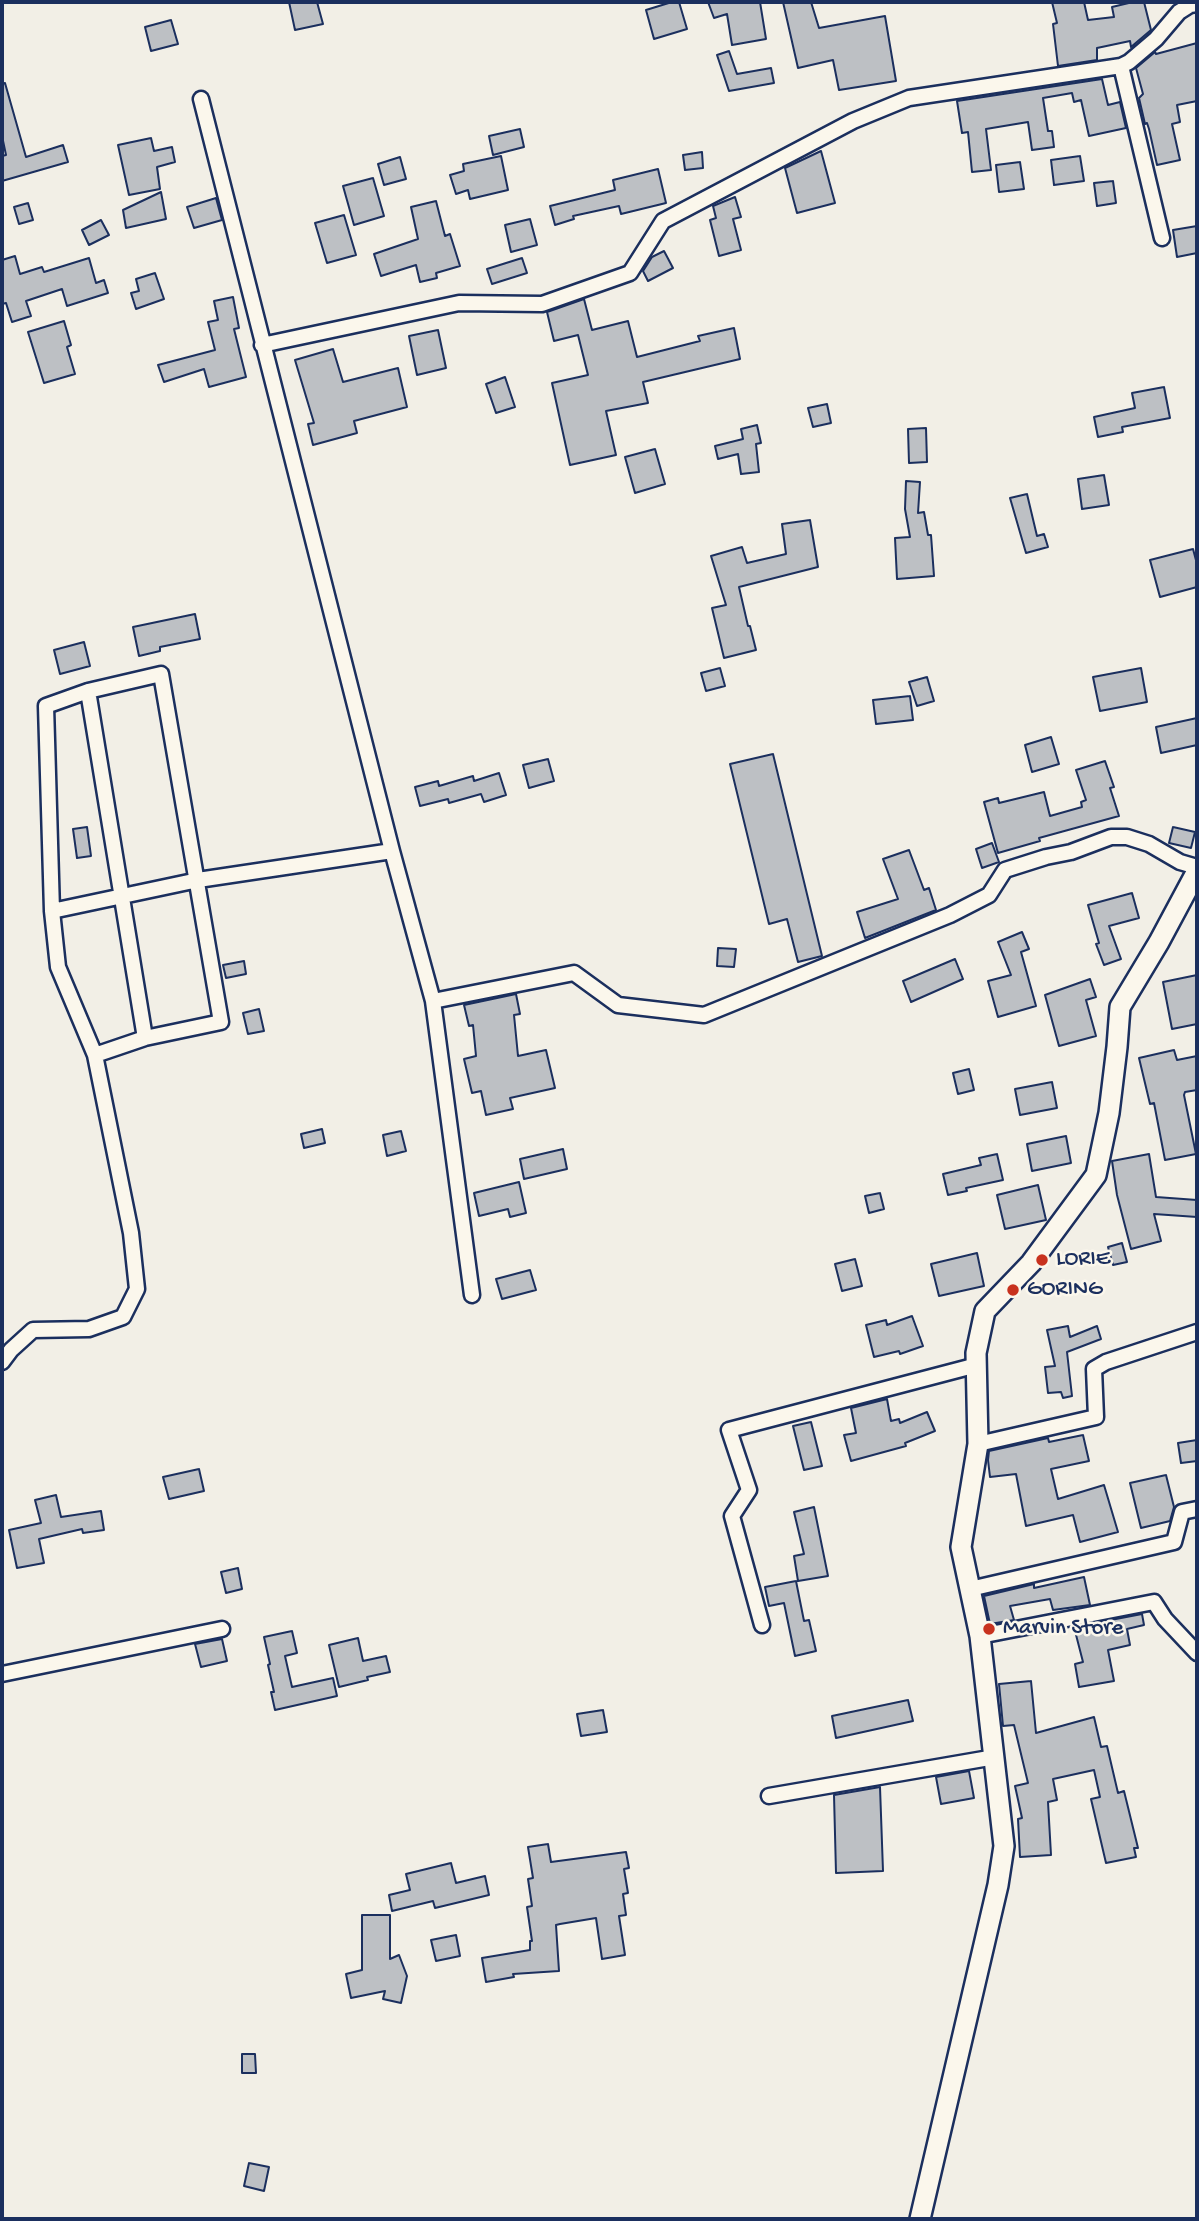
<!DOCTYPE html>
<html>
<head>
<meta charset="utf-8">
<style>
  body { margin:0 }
  #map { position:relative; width:1199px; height:2221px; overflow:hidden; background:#f2efe6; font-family:"Gochi Hand",sans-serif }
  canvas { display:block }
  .frame { position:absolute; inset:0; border:4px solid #1b2f5e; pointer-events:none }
</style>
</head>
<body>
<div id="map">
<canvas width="1199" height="2221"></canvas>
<div class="frame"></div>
</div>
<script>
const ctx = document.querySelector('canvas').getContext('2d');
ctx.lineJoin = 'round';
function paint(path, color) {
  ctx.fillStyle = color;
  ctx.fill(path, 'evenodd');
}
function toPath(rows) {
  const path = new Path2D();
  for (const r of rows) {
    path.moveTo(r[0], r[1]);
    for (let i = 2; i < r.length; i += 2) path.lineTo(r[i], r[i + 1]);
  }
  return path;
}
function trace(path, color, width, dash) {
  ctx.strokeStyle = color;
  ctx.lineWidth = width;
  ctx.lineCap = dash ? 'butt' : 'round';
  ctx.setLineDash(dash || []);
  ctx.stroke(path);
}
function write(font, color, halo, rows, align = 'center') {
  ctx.font = font + ' "Gochi Hand",sans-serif';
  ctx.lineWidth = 5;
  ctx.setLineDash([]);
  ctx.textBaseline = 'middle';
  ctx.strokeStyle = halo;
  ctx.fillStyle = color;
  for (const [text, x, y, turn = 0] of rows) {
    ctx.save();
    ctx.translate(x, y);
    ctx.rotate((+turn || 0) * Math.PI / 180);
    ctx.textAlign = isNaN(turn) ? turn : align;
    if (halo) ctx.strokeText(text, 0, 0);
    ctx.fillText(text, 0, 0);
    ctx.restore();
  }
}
const building = toPath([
  [289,2,317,2,323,24,295,30,289,2],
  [672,2,679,2,687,29,654,39,646,10,672,2],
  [708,2,760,2,766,39,732,45,727,14,714,18,708,2],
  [783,2,811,2,819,28,885,16,896,81,839,90,833,60,798,68,783,2],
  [1052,2,1084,2,1088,20,1114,17,1112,7,1133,2,1144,2,1151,30,1131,47,1130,41,1097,48,1097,60,1058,66,1053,24,1057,23,1052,2],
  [171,20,178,44,151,51,145,27,171,20],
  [1197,43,1197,101,1177,105,1180,122,1172,124,1180,160,1157,165,1149,129,1147,123,1145,124,1139,98,1143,94,1136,68,1155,52,1156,54,1197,43],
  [729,51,737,74,771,68,774,83,729,91,717,55,729,51],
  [1102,79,1108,105,1120,102,1126,128,1089,136,1081,100,1074,102,1072,93,1043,98,1048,131,1052,131,1054,147,1032,150,1028,122,986,129,991,170,972,172,968,132,962,133,957,101,1102,79],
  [5,83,26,157,63,145,68,162,2,181,2,156,6,155,2,136,2,84,5,83],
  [520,129,524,147,493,155,489,136,520,129],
  [151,138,154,151,172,147,175,162,157,167,160,189,129,195,118,145,151,138],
  [821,151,835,203,797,213,785,168,821,151],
  [702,152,703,168,685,170,683,155,702,152],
  [501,156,508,190,470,199,468,190,456,194,450,175,464,171,463,164,501,156],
  [1080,156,1084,181,1054,185,1051,160,1080,156],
  [400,157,406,179,384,185,378,164,400,157],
  [1020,162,1024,189,999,192,996,165,1020,162],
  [658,169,666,203,621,214,619,206,573,216,574,219,555,225,550,206,615,190,613,180,658,169],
  [373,178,384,216,354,225,343,186,373,178],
  [1113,181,1116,203,1097,206,1094,183,1113,181],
  [161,192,166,219,126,228,123,210,161,192],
  [735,197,741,217,733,219,741,250,719,256,710,220,716,218,713,206,735,197],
  [216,198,222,220,194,228,187,207,216,198],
  [436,201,445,236,450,234,460,266,436,273,437,278,420,282,416,265,381,276,374,254,418,239,411,207,436,201],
  [28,203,33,220,19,224,14,207,28,203],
  [344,215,356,255,327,263,315,223,344,215],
  [530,219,537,245,511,252,505,225,530,219],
  [101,220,109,235,89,245,82,230,101,220],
  [1197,226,1197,253,1177,257,1173,230,1197,226],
  [664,251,673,268,648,281,643,271,652,257,664,251],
  [15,256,20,274,42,267,44,272,89,258,96,283,104,280,108,293,67,306,62,289,26,301,31,316,12,322,6,303,2,304,2,260,15,256],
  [522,258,527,273,492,284,487,269,522,258],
  [155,273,164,299,136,309,131,293,139,291,136,279,155,273],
  [233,297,239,328,234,329,246,377,209,387,204,369,164,382,158,365,215,350,208,322,218,320,214,301,233,297],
  [584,299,592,330,628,321,637,357,700,341,698,336,734,328,740,359,643,382,648,403,606,411,616,455,570,465,552,383,588,375,578,335,554,341,547,312,584,299],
  [64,321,71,345,67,347,75,374,44,383,28,332,64,321],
  [438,330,446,368,417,375,409,336,438,330],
  [333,349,343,382,398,368,407,407,354,421,357,433,313,445,308,424,314,423,295,360,333,349],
  [505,377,515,407,496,413,486,384,505,377],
  [1164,387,1170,418,1122,427,1123,432,1098,437,1094,417,1135,408,1132,393,1164,387],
  [827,404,831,423,813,427,808,408,827,404],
  [757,425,761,443,756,444,759,472,741,474,738,454,718,459,715,446,743,439,741,429,757,425],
  [926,428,927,462,909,463,908,429,926,428],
  [655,449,665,484,635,493,625,457,655,449],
  [1104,475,1109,505,1082,509,1078,479,1104,475],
  [906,481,920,482,918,513,924,512,928,535,931,535,934,576,897,579,895,538,910,537,905,509,906,481],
  [1027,494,1037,536,1044,534,1048,547,1026,553,1010,498,1027,494],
  [810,520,818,567,739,587,748,626,750,626,756,650,724,658,712,608,726,605,711,556,742,547,747,563,786,554,782,524,810,520],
  [1193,549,1197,564,1197,587,1160,597,1150,560,1193,549],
  [195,614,200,639,160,647,160,651,139,656,133,627,195,614],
  [84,642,90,666,60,674,54,650,84,642],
  [720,668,725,686,706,691,701,673,720,668],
  [1141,668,1147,702,1100,711,1093,677,1141,668],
  [927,677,934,701,917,706,909,682,927,677],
  [910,696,913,720,876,724,873,700,910,696],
  [1197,718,1197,745,1161,753,1156,727,1197,718],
  [1051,737,1059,764,1032,772,1025,745,1051,737],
  [773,754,822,956,798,962,787,919,769,924,730,764,773,754],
  [548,759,554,781,529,788,523,765,548,759],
  [1105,761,1114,787,1110,788,1119,816,1039,838,1040,841,998,853,984,802,998,798,999,803,1044,792,1050,816,1082,807,1081,802,1086,800,1076,770,1105,761],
  [499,773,506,795,484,802,481,794,449,803,448,799,420,806,415,787,438,781,439,786,473,776,474,781,499,773],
  [87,827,91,856,77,858,73,829,87,827],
  [1173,827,1195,832,1191,848,1169,843,1173,827],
  [992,843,999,862,982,868,976,849,992,843],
  [909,850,924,890,929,888,936,910,865,938,857,912,898,899,883,859,909,850],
  [1132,893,1139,918,1109,926,1121,959,1104,965,1096,944,1099,943,1088,905,1132,893],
  [1022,932,1029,949,1021,952,1036,1006,998,1017,988,981,1011,975,998,942,1022,932],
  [718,948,736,949,734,967,717,966,718,948],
  [955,959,963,979,911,1002,903,981,955,959],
  [244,961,246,974,226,978,223,965,244,961],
  [1197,975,1197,1024,1172,1029,1163,982,1197,975],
  [1090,979,1096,997,1086,1000,1096,1036,1059,1046,1045,995,1090,979],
  [516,994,520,1014,514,1015,518,1056,546,1050,555,1088,510,1098,513,1109,486,1115,481,1091,472,1093,464,1059,476,1056,473,1025,469,1026,464,1005,516,994],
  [259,1009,264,1031,248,1034,243,1013,259,1009],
  [1174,1050,1177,1060,1197,1056,1197,1090,1185,1092,1184,1095,1196,1154,1165,1160,1154,1103,1150,1104,1139,1058,1174,1050],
  [969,1069,974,1090,958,1094,953,1073,969,1069],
  [1052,1082,1057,1108,1020,1115,1015,1089,1052,1082],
  [322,1129,325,1143,304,1148,301,1134,322,1129],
  [401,1131,406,1151,387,1156,383,1135,401,1131],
  [1066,1136,1071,1163,1032,1171,1027,1144,1066,1136],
  [563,1149,567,1169,524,1179,520,1159,563,1149],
  [997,1154,1003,1180,966,1188,967,1191,948,1195,943,1174,981,1165,979,1158,997,1154],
  [1149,1154,1156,1197,1197,1200,1197,1217,1154,1214,1161,1241,1131,1249,1117,1195,1112,1161,1149,1154],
  [519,1182,526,1213,510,1217,508,1209,479,1216,474,1193,519,1182],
  [1038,1185,1046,1220,1005,1229,997,1195,1038,1185],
  [880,1193,884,1209,869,1213,865,1196,880,1193],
  [1122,1243,1127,1262,1113,1265,1108,1247,1122,1243],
  [977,1253,984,1286,939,1296,931,1264,977,1253],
  [855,1259,862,1286,842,1291,835,1264,855,1259],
  [530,1270,536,1290,502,1299,496,1279,530,1270],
  [912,1316,923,1346,900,1354,899,1351,874,1357,866,1325,886,1320,887,1325,912,1316],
  [1068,1326,1070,1337,1097,1326,1101,1339,1067,1352,1072,1396,1063,1398,1061,1392,1048,1393,1045,1367,1055,1366,1047,1330,1068,1326],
  [887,1399,891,1421,899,1419,900,1423,927,1412,935,1431,905,1443,906,1446,851,1461,844,1435,856,1433,851,1408,887,1399],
  [811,1422,822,1466,804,1470,793,1426,811,1422],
  [1083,1435,1089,1461,1051,1469,1058,1499,1104,1485,1118,1532,1080,1542,1073,1515,1026,1526,1016,1474,990,1477,988,1460,989,1451,1048,1438,1049,1442,1083,1435],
  [1197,1440,1197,1461,1181,1463,1178,1443,1197,1440],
  [199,1469,204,1491,169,1499,163,1477,199,1469],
  [1166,1475,1174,1507,1170,1521,1141,1528,1130,1483,1166,1475],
  [56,1495,61,1517,101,1511,104,1530,83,1533,82,1529,39,1539,44,1563,17,1568,9,1530,41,1523,35,1500,56,1495],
  [814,1507,828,1576,798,1581,794,1556,804,1554,794,1512,814,1507],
  [238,1568,242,1589,226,1593,221,1572,238,1568],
  [1084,1577,1090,1605,1053,1610,1050,1599,1010,1606,1014,1620,990,1624,984,1596,1034,1584,1034,1588,1084,1577],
  [796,1581,804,1621,809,1620,816,1651,795,1656,784,1603,769,1606,765,1587,796,1581],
  [1142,1614,1144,1625,1127,1629,1130,1645,1108,1650,1114,1681,1079,1687,1075,1664,1083,1662,1074,1627,1142,1614],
  [292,1631,297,1653,285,1656,292,1687,333,1678,337,1696,275,1710,271,1692,274,1692,268,1665,270,1664,264,1637,292,1631],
  [358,1638,363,1661,386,1656,390,1672,367,1677,368,1680,339,1687,329,1645,358,1638],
  [222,1639,227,1661,201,1667,195,1644,222,1639],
  [1031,1681,1036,1733,1094,1717,1101,1747,1107,1746,1118,1793,1124,1791,1138,1848,1134,1848,1136,1857,1106,1863,1091,1799,1100,1797,1094,1770,1053,1779,1057,1800,1048,1802,1051,1855,1020,1857,1018,1819,1022,1818,1015,1786,1028,1783,1014,1725,1003,1726,999,1684,1031,1681],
  [908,1700,913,1721,836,1738,832,1716,908,1700],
  [603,1710,607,1732,581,1736,577,1714,603,1710],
  [969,1771,974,1798,941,1804,936,1777,969,1771],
  [880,1787,883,1871,836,1873,834,1795,880,1787],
  [548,1844,551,1862,626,1852,629,1868,624,1869,628,1893,623,1894,626,1915,619,1916,625,1955,602,1959,596,1918,560,1924,556,1925,559,1971,513,1974,514,1977,486,1982,482,1958,530,1950,530,1941,532,1941,527,1907,532,1906,528,1879,533,1878,528,1847,548,1844],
  [451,1863,456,1883,485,1876,489,1895,435,1908,433,1901,392,1911,389,1895,410,1890,406,1874,451,1863],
  [362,1915,390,1915,390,1959,399,1955,407,1976,401,2003,383,1999,385,1991,351,1998,346,1974,362,1970,362,1915],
  [456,1935,460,1956,436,1961,431,1940,456,1935],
  [242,2054,255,2054,256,2073,242,2073,242,2054],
  [249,2163,269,2167,264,2191,244,2186,249,2163]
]);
paint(building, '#bdc0c4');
trace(building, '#1b2f5e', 2);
const street = toPath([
  [1121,66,1162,238],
  [201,99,392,851,433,1001,574,973,618,1005,704,1015,950,915,989,895,1005,870,1046,857,1071,852,1111,837,1127,837,1149,844,1180,862,1197,867],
  [262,345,459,303,542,304,630,273,663,221,853,121,909,98,1121,66,1129,62,1156,39,1179,12,1190,5,1197,4],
  [88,691,145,1038],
  [52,911,198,880,392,851],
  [433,1001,472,1295],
  [2,1362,11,1350,33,1330,89,1329,123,1317,137,1289,131,1233,95,1055,58,967,52,911,46,706,88,691,161,674,221,1022,145,1038,95,1055],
  [978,1444,1096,1417,1094,1369,1106,1362,1197,1332],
  [970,1589,1174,1542,1182,1512,1197,1509],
  [762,1625,732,1516,749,1490,729,1430,977,1365],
  [980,1636,1154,1602,1165,1619,1197,1653],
  [2,1674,222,1629],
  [769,1796,995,1757]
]);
const secondary = toPath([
  [920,2219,998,1885,1004,1846,980,1636,961,1547,978,1444,976,1353,985,1311,1031,1263,1096,1175,1109,1113,1117,1047,1120,1007,1159,942,1197,871]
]);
trace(street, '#1b2f5e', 19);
trace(secondary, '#1b2f5e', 24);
trace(street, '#fbf7ec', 14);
trace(secondary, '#fbf7ec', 19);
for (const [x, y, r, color] of [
  [1042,1260,7,"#c8321e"],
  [1013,1290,7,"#c8321e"],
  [989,1629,7,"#c8321e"]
]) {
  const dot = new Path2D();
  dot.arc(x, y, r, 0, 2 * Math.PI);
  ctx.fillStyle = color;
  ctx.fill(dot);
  trace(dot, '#fbf7ec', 2.5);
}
write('23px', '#1b2f5e', '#fbf7ec', [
  ["LORIE",1056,1260],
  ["GORING",1027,1290],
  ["Marvin Store",1003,1629]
], 'left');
</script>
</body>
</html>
